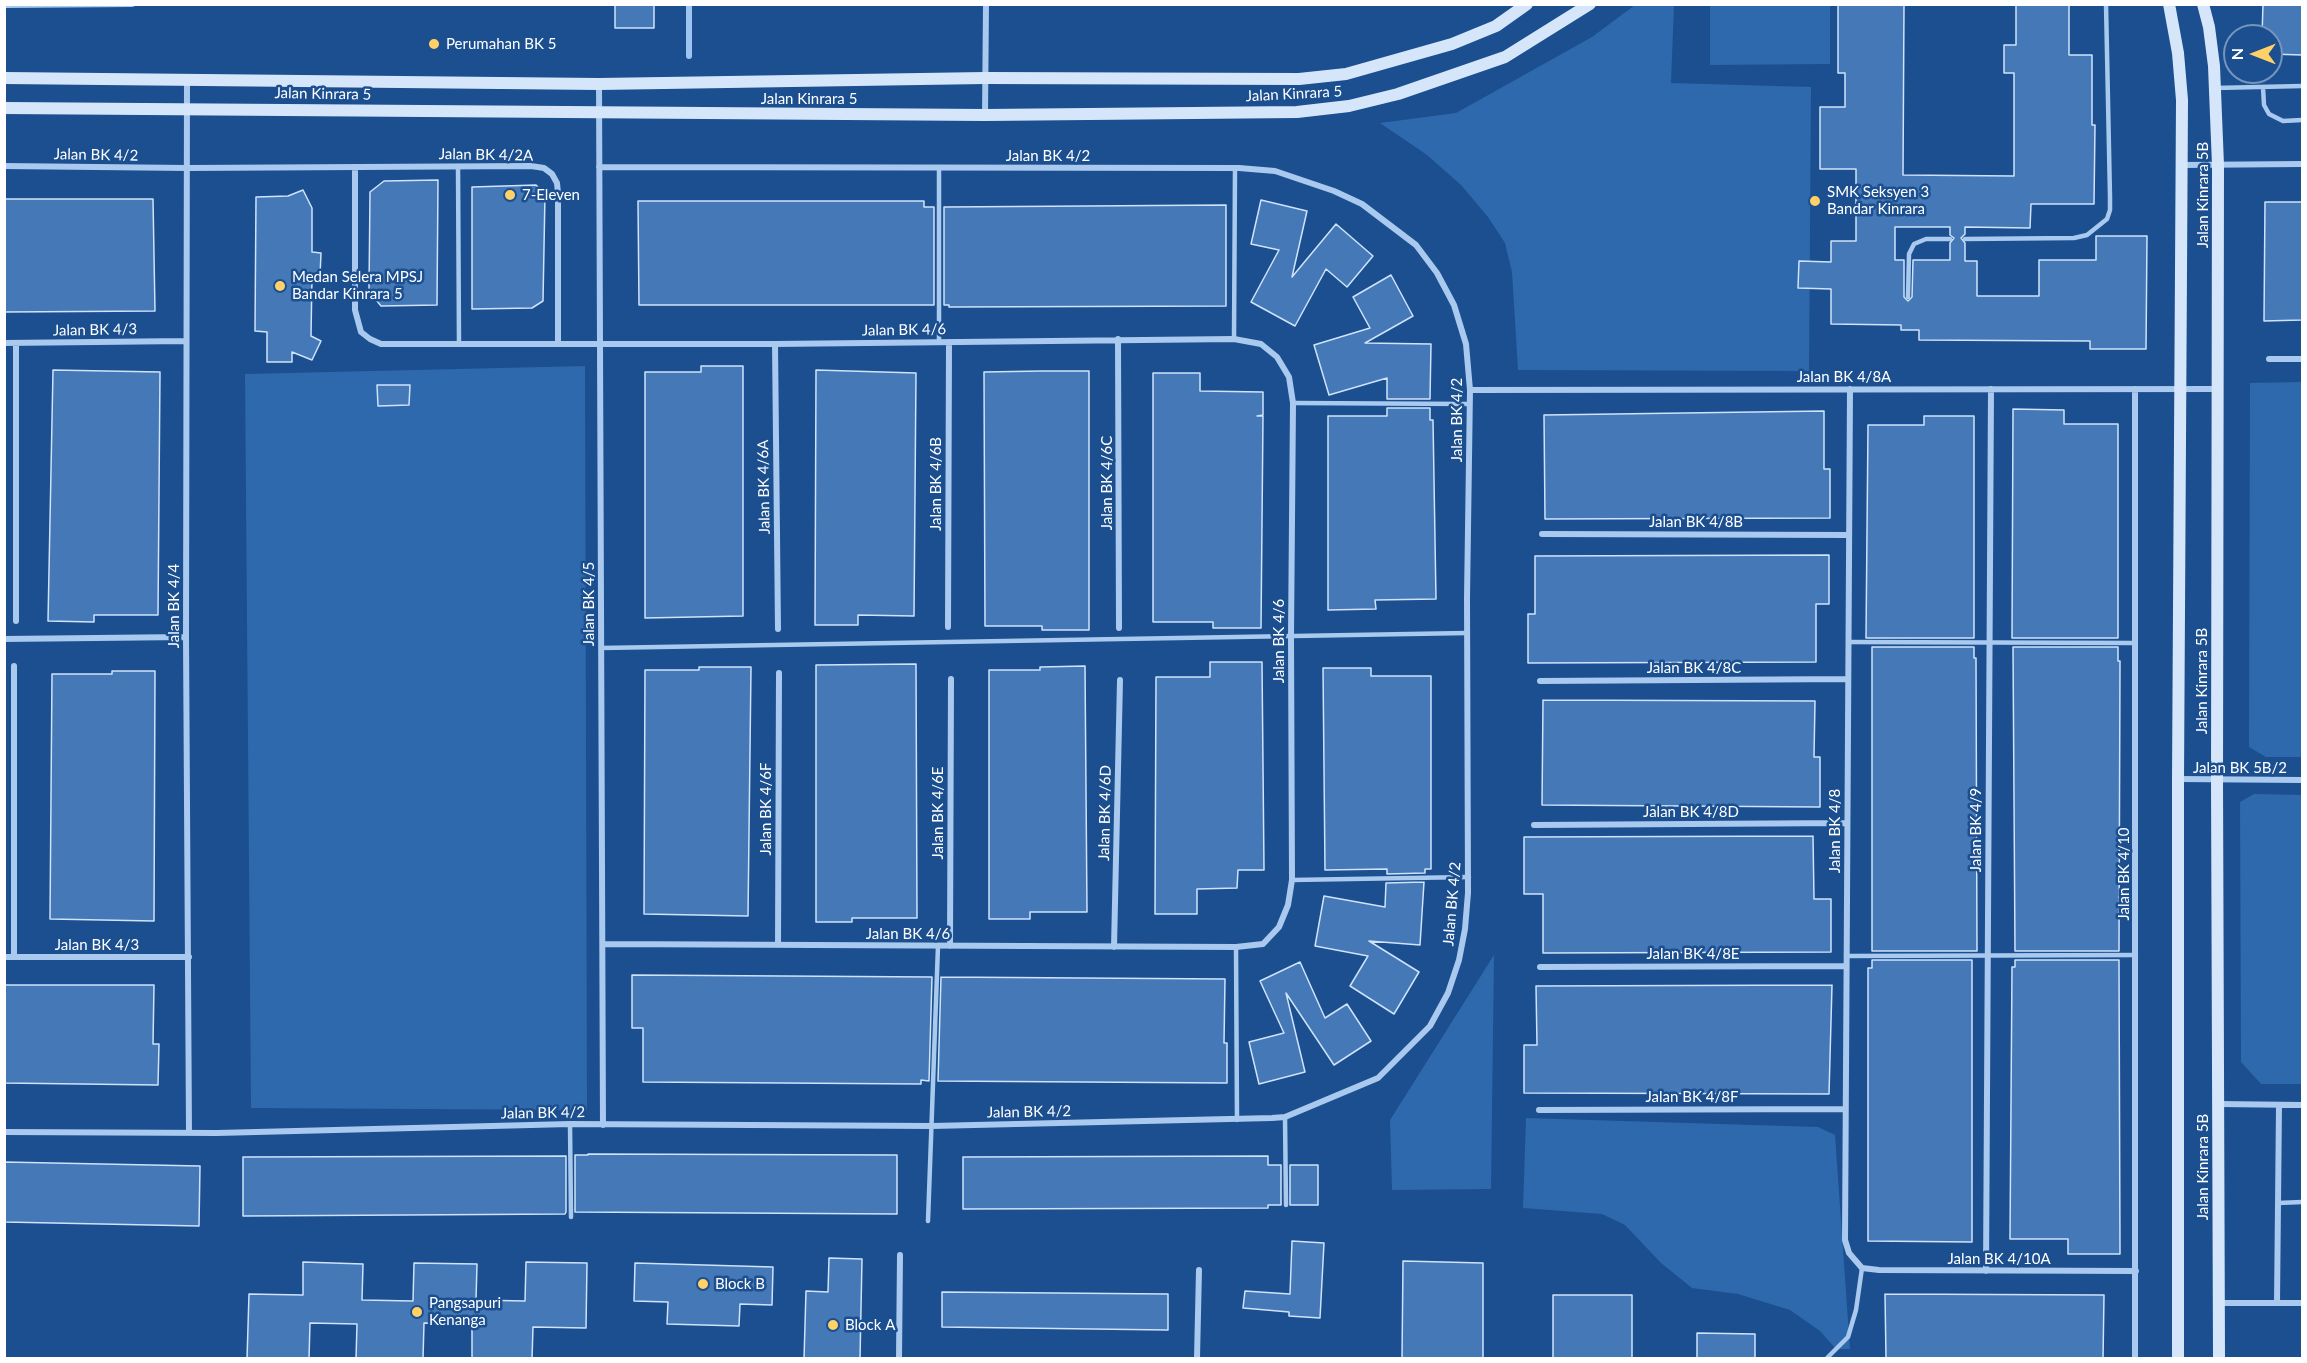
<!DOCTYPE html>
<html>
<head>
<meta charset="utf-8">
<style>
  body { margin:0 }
  #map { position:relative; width:2307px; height:1363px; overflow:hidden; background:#1b4f8f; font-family:Lato,sans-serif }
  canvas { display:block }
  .frame { position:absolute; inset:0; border:6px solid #fff; pointer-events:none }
  .north { position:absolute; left:2223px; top:24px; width:60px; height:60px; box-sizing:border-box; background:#1b4f8f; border:2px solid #7695bc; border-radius:50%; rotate:270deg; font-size:16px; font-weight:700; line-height:24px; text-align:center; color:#fff }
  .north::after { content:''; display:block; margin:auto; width:21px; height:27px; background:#ffd166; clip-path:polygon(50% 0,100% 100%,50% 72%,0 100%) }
</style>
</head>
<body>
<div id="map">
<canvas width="2307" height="1363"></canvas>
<div class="frame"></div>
<div class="north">N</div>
</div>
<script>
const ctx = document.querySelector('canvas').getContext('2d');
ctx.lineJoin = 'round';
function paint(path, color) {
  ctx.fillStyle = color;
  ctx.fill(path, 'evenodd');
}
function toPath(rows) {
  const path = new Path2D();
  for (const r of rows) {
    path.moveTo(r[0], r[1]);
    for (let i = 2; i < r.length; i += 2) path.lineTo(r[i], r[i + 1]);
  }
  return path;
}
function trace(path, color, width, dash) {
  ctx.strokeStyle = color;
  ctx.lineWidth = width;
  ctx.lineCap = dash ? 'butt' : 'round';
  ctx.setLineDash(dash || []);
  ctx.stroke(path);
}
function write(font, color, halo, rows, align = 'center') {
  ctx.font = font + ' Lato,sans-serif';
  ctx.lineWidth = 5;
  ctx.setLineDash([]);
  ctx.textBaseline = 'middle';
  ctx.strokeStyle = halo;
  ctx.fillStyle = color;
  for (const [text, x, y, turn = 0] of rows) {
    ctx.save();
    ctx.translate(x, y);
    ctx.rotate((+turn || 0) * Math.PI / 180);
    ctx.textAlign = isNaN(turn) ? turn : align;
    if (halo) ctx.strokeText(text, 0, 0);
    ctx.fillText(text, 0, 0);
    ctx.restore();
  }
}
paint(toPath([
  [1635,5,1674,5,1671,83,1811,87,1809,371,1518,370,1512,272,1505,243,1488,217,1461,185,1427,155,1380,123,1456,113,1592,37],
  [1710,5,1830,5,1830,64,1710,65],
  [585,366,587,1110,251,1108,245,374],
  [2302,382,2302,757,2266,757,2249,747,2250,383],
  [2254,794,2302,795,2302,1084,2261,1084,2241,1062,2240,802],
  [1494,955,1491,1189,1392,1190,1390,1120],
  [1526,1118,1818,1127,1835,1135,1850,1349,1836,1349,1820,1331,1790,1310,1738,1294,1692,1288,1661,1263,1625,1225,1602,1214,1523,1208]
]), '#2e69ad');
trace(toPath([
  [689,4,689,56]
]), '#9cc4f0', 6);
const building = toPath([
  [615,4,654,4,654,28,615,28,615,4],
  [1838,4,1904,4,1903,175,2014,176,2014,73,2004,73,2004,45,2016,45,2016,4,2069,4,2069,55,2092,55,2092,125,2095,125,2094,204,2031,204,2030,228,1965,227,1965,234,1961,238,1965,243,1965,261,1977,261,1977,296,2039,296,2039,260,2096,260,2096,236,2147,236,2146,349,2090,349,2090,341,1919,340,1919,330,1901,330,1901,325,1831,324,1831,289,1798,288,1799,261,1831,262,1831,241,1856,241,1856,169,1820,169,1820,107,1845,107,1845,73,1838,73,1838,4],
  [1895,227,1950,227,1950,235,1954,238,1950,243,1950,260,1913,260,1912,297,1908,301,1904,297,1904,260,1895,260,1895,227],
  [2263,4,2302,4,2302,55,2271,54,2271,36,2262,36,2263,4],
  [438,180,437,305,381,306,369,291,370,192,384,181,438,180],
  [536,185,545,194,543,301,532,308,472,309,472,187,536,185],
  [303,190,312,208,312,252,321,253,320,276,312,276,311,336,321,341,312,360,292,352,292,362,267,362,267,332,255,331,256,197,288,196,303,190],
  [4,199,153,199,155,311,4,312,4,199],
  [1261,200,1307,211,1292,277,1336,224,1373,256,1347,287,1326,269,1295,326,1251,302,1279,250,1251,244,1261,200],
  [638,201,924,201,924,207,934,207,934,305,639,305,638,201],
  [2265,202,2302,202,2302,320,2264,321,2265,202],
  [1226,205,1226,306,949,307,949,305,944,305,944,207,1226,205],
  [1391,275,1413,316,1365,343,1431,344,1430,399,1387,399,1387,378,1329,395,1314,345,1370,328,1353,297,1391,275],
  [701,366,743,366,743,616,645,618,645,372,701,372,701,366],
  [53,370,160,372,158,615,94,615,94,622,48,621,53,370],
  [816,370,916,373,914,616,858,615,858,625,815,625,816,370],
  [1042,371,1089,371,1089,630,1042,630,1042,626,985,626,984,372,1042,371],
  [1153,373,1200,373,1200,391,1263,392,1263,415,1257,416,1263,416,1261,628,1213,628,1213,622,1153,622,1153,373],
  [377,385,410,385,409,405,378,406,377,385],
  [1387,408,1430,408,1430,420,1433,420,1436,599,1375,600,1376,609,1328,610,1328,416,1387,416,1387,408],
  [2013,409,2064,410,2064,424,2118,424,2118,638,2012,638,2013,409],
  [1824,411,1824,469,1830,469,1830,518,1545,519,1544,415,1824,411],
  [1924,416,1974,416,1974,638,1866,638,1868,425,1924,425,1924,416],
  [1829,555,1829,604,1816,604,1816,662,1528,663,1528,614,1535,614,1535,556,1829,555],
  [1872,647,1974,647,1974,658,1976,658,1977,951,1872,951,1872,647],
  [2013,647,2118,647,2118,661,2120,661,2119,951,2015,951,2013,647],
  [1210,662,1262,662,1264,870,1238,870,1237,888,1197,889,1197,914,1155,914,1156,677,1210,677,1210,662],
  [916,664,917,918,852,918,852,922,816,922,816,665,916,664],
  [1085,666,1087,912,1030,912,1030,919,989,919,989,670,1040,670,1040,667,1085,666],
  [699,667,751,667,748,916,644,914,645,670,699,670,699,667],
  [1323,668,1371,668,1371,676,1431,676,1431,869,1425,869,1425,873,1387,874,1387,869,1325,870,1323,668],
  [112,671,155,671,154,921,50,919,52,674,112,674,112,671],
  [1543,700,1815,701,1814,757,1820,757,1820,807,1542,805,1543,700],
  [1813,836,1814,899,1831,899,1831,952,1543,953,1543,894,1524,894,1524,837,1813,836],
  [1424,882,1420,945,1369,941,1419,972,1394,1014,1350,986,1368,956,1315,946,1324,896,1385,907,1386,883,1424,882],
  [1872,960,1972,960,1972,1242,1868,1241,1868,968,1872,968,1872,960],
  [2015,960,2119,960,2120,1254,2068,1254,2068,1239,2010,1239,2012,967,2015,967,2015,960],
  [1300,962,1325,1018,1347,1004,1371,1041,1334,1065,1286,993,1305,1072,1259,1084,1249,1042,1284,1033,1260,981,1300,962],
  [632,975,932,977,929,1081,921,1080,921,1084,643,1082,643,1028,632,1028,632,975],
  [941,977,1225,979,1224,1043,1227,1043,1227,1083,938,1081,941,977],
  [4,985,154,985,153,1044,159,1044,158,1085,4,1083,4,985],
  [1832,985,1829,1094,1524,1093,1524,1045,1537,1045,1536,986,1832,985],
  [588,1154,897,1155,897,1214,575,1212,575,1155,588,1155,588,1154],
  [566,1156,566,1212,565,1214,243,1216,243,1157,566,1156],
  [1268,1156,1268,1165,1281,1165,1281,1205,1268,1205,1268,1208,963,1209,963,1157,1268,1156],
  [4,1162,200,1166,199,1226,4,1222,4,1162],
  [1290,1165,1318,1165,1318,1205,1290,1205,1290,1165],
  [1292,1241,1324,1243,1320,1318,1289,1316,1289,1312,1243,1308,1245,1291,1290,1294,1292,1241],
  [829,1258,862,1259,860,1359,804,1359,806,1291,828,1292,829,1258],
  [1403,1261,1483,1263,1483,1359,1402,1359,1403,1261],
  [303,1262,363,1264,362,1300,413,1301,414,1263,477,1264,476,1300,525,1301,526,1262,587,1263,586,1328,533,1327,532,1359,472,1359,472,1324,424,1323,423,1359,356,1359,357,1324,310,1323,309,1359,247,1359,249,1294,303,1295,303,1262],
  [635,1263,773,1267,772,1305,740,1304,739,1326,667,1324,668,1302,634,1301,635,1263],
  [942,1292,1168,1294,1168,1330,942,1327,942,1292],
  [1885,1294,2104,1295,2103,1359,1886,1359,1885,1294],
  [1553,1295,1632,1295,1632,1359,1553,1359,1553,1295],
  [1697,1333,1755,1334,1755,1359,1697,1359,1697,1333]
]);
paint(building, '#4478b7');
trace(building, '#cfe3fa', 1.5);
trace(toPath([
  [2263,87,2264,105,2269,114,2283,121,2302,120],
  [2215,88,2302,86],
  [458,166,459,344],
  [939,167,939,342],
  [1965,239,2074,238,2087,235,2107,219,2110,210,2110,197,2106,4],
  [1908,297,1909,254,1914,244,1926,239,1950,239],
  [1234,339,1235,168],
  [1293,403,1470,404],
  [1849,642,2135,643],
  [601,648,1467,633],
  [1292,880,1469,877],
  [1236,947,1237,1120],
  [1846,956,2136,955],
  [1285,1117,1286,1205],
  [570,1124,571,1217],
  [2278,1203,2302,1202],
  [928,1221,938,946],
  [1827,1358,1848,1337,1856,1310,1862,1268]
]), '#a9c9ee', 4.5);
trace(toPath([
  [4,5,132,4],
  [187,80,186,637,189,1133],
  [599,84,603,1125],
  [985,115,986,4],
  [2182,165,2302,164],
  [4,166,187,168,531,166,544,168,552,174,557,183,558,193,558,344],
  [355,167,355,310,361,332,370,339,381,344,775,344,1234,339,1261,344,1277,357,1289,377,1293,403,1291,636,1292,880,1288,905,1279,927,1263,944,1236,947,604,944],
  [1118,339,1119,628],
  [4,343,186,341],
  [16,343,16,621],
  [775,344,778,629],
  [2269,359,2302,359],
  [1850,389,1845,1240,1849,1253,1862,1268,1879,1270,2136,1271],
  [1470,390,2218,389],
  [1542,534,1849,535],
  [948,627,949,342],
  [4,639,186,637],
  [14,666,14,957],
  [1540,681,1848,679],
  [2178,779,2302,780],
  [1534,825,1847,823],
  [778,945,779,673],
  [950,946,951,679],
  [1114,947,1120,680],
  [4,957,189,957],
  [1540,967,1846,966],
  [2218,1104,2302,1105],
  [1539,1110,1845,1109],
  [4,1132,217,1133,570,1124,932,1126,1272,1118,1285,1117,1378,1078,1430,1026,1448,993,1459,960,1465,929,1468,893,1467,598,1470,390,1466,344,1454,305,1437,273,1416,245,1362,204,1334,191,1275,171,1239,168,599,167],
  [1986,1271,1991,389],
  [2219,1303,2302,1303],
  [2277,1303,2279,1105],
  [899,1358,900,1255],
  [1197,1358,1199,1270],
  [2135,1358,2135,389]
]), '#a9c9ee', 6);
trace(toPath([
  [2169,4,2178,53,2182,100,2178,779,2178,1358],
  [2203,4,2209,27,2214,66,2218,165,2217,779,2219,1358],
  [4,78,599,84,985,78,1299,79,1346,74,1452,44,1496,26,1527,4],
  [4,108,985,115,1297,112,1349,106,1398,94,1505,57,1590,4]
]), '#d6e6fa', 12);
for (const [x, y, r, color] of [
  [434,44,6,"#ffd166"],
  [510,195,6,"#ffd166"],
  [1815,201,6,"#ffd166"],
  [280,286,6,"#ffd166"],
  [703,1284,6,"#ffd166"],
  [417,1312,6,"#ffd166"],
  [833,1325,6,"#ffd166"]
]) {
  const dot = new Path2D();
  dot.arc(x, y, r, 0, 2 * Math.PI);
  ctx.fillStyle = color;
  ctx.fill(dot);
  trace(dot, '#1b4f8f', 2);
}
write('15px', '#fff', '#1b4f8f', [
  ["Perumahan BK 5",446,44],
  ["SMK Seksyen 3",1827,192],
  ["Bandar Kinrara",1827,209],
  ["7-Eleven",522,195],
  ["Medan Selera MPSJ",292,277],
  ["Bandar Kinrara 5",292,294],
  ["Block B",715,1284],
  ["Pangsapuri",429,1303],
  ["Kenanga",429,1320],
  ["Block A",845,1325]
], 'left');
write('15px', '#fff', '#1b4f8f', [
  ["Jalan Kinrara 5",323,94,1],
  ["Jalan Kinrara 5",1294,94,-3],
  ["Jalan Kinrara 5",809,99],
  ["Jalan BK 4/2",96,155,1],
  ["Jalan BK 4/2A",486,155,1],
  ["Jalan BK 4/2",1048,156],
  ["Jalan Kinrara 5B",2203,195,-90],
  ["Jalan BK 4/3",95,330,-1],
  ["Jalan BK 4/6",904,330,-1],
  ["Jalan BK 4/8A",1844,377],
  ["Jalan BK 4/2",1457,420,-90],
  ["Jalan BK 4/6C",1107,483,-90],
  ["Jalan BK 4/6B",936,484,-90],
  ["Jalan BK 4/6A",764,487,-91],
  ["Jalan BK 4/8B",1696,522],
  ["Jalan BK 4/5",589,604,-90],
  ["Jalan BK 4/4",174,606,-90],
  ["Jalan BK 4/6",1279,641,-90],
  ["Jalan BK 4/8C",1694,668],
  ["Jalan Kinrara 5B",2202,681,-90],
  ["Jalan BK 5B/2",2240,768],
  ["Jalan BK 4/6F",766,809,-90],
  ["Jalan BK 4/8D",1691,812],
  ["Jalan BK 4/6E",938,813,-90],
  ["Jalan BK 4/6D",1105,813,-89],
  ["Jalan BK 4/9",1976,830,-90],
  ["Jalan BK 4/8",1835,831,-90],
  ["Jalan BK 4/10",2124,874,-90],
  ["Jalan BK 4/2",1452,904,-85],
  ["Jalan BK 4/6",908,934],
  ["Jalan BK 4/3",97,945],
  ["Jalan BK 4/8E",1693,954],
  ["Jalan BK 4/8F",1692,1097],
  ["Jalan BK 4/2",1029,1112,-1],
  ["Jalan BK 4/2",543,1113,-1],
  ["Jalan Kinrara 5B",2203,1167,-90],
  ["Jalan BK 4/10A",1999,1259]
]);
</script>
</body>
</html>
